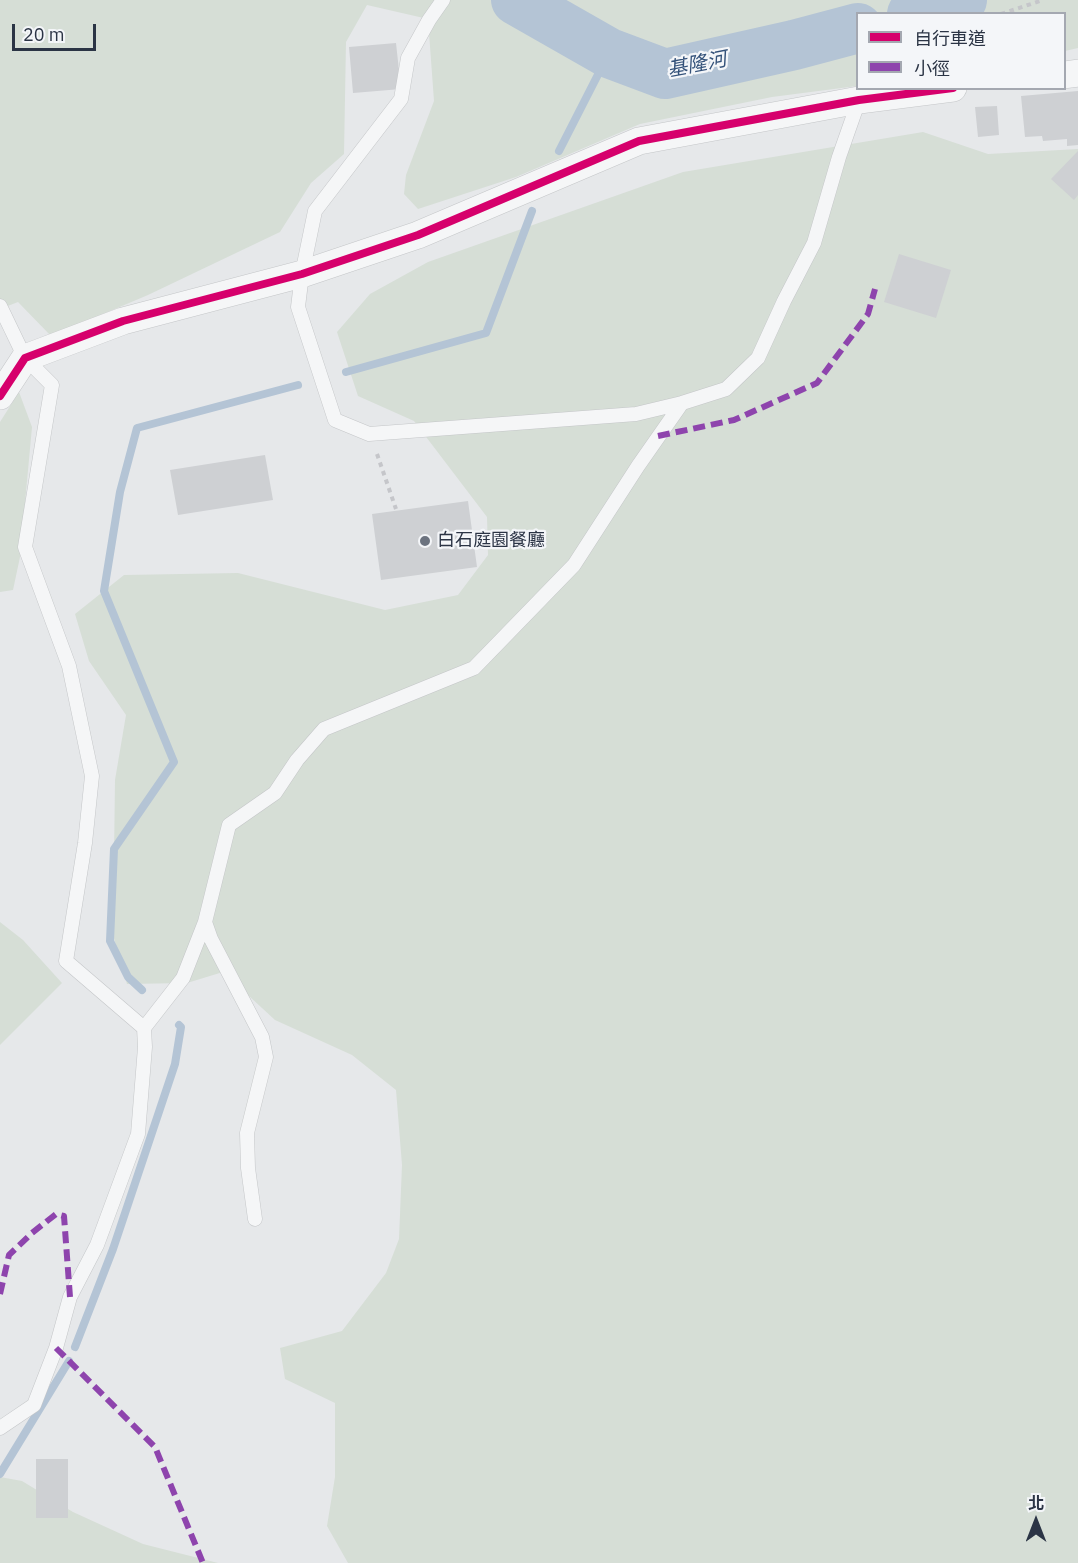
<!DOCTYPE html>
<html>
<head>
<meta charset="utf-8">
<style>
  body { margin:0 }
  #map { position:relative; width:1078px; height:1563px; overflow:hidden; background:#e6e8ea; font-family:"IBM Plex Sans","Noto Sans TC",sans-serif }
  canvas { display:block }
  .legend { position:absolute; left:856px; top:12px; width:210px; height:78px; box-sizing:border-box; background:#f4f6f9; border:2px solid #a4a8b1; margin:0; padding:8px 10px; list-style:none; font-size:18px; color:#2b3445 }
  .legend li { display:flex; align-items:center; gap:12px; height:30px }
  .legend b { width:30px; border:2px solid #a4a8b1 }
  .north { position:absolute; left:1006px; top:1491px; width:60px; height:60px; -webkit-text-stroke:4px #f4f6f9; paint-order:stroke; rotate:0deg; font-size:16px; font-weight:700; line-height:24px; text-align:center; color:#2b3445 }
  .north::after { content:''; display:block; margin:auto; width:21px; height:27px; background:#2b3445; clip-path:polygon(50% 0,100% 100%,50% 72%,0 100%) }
  .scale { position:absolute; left:12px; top:24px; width:84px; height:27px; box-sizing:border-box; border:3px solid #2b3445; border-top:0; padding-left:8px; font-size:18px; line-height:21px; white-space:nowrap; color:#2b3445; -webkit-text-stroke:4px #f4f6f9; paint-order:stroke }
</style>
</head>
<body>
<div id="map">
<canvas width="1078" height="1563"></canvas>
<ul class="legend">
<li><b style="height:8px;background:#d6006c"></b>自行車道</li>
<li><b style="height:8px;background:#8e44ad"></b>小徑</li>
</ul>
<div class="north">北</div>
<div class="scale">20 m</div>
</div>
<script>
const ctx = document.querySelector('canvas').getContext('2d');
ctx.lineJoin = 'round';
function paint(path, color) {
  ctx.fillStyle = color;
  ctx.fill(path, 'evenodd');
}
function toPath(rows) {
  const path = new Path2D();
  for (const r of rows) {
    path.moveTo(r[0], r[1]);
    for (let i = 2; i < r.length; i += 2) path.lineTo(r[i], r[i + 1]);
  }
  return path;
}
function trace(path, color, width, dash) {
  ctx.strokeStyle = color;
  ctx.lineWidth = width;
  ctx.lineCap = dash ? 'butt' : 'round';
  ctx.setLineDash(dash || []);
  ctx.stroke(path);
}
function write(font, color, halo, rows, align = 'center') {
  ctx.font = font + ' "IBM Plex Sans","Noto Sans TC",sans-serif';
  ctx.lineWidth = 4.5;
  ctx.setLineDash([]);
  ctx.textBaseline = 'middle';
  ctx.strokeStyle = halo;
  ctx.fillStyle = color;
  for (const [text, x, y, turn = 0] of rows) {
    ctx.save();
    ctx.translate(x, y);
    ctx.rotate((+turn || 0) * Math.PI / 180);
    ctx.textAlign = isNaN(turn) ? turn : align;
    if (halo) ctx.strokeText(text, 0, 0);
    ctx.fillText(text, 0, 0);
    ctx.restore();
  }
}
paint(toPath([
  [0,0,1078,0,1078,48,1065,51,1064,14,858,14,857,86,772,97,640,124,516,177,418,209,404,194,406,175,434,101,428,19,367,5,346,42,344,154,311,183,280,232,148,295,51,336,18,302,0,309],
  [923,132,988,154,1078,149,1078,1563,348,1563,327,1526,335,1477,335,1403,285,1379,280,1348,342,1331,386,1273,399,1239,402,1165,396,1090,352,1055,275,1020,223,972,187,983,127,984,113,935,115,780,126,715,89,661,75,614,124,575,238,573,385,610,458,595,488,555,487,517,414,421,358,396,337,332,370,294,428,262,683,172],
  [19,392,32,427,20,557,13,590,0,592,0,422],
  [0,922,23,940,62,983,0,1045],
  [0,1477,22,1481,73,1512,143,1544,218,1563,0,1563]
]), '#d6ded6');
trace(toPath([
  [559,151,609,53],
  [346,372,486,333,532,211],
  [142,990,128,977,110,941,114,849,174,762,104,591,120,492,137,428,298,385],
  [75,1347,113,1249,175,1064,181,1027,179,1025],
  [0,1474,69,1361]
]), '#b4c4d5', 8);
trace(toPath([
  [516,0,609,53,665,74,794,45,858,28],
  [912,14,962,0]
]), '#b4c4d5', 50);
paint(toPath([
  [396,43,401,89,353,93,349,47],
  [1078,91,1078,145,1067,146,1067,139,1043,141,1042,136,1025,137,1021,96],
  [997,106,999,135,978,137,975,107],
  [1078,151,1078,195,1074,200,1051,179],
  [899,254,951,270,936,318,884,302],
  [265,455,273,500,178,515,170,470],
  [468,501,477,567,381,580,372,514],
  [36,1459,68,1459,68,1518,36,1518]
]), '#ced0d3');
const lane = toPath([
  [443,0,429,20,408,58,401,99,315,211,302,274,298,307,335,420,369,434,636,414,682,403],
  [0,306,25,358,52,385,25,547,69,666,92,776,85,843,66,961,144,1028,145,1047,138,1134,97,1245,70,1297,56,1348,34,1405,0,1428],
  [205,922,211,939,262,1037,266,1057,247,1133,248,1168,255,1219],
  [144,1028,183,978,205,922,229,825,275,793,297,760,324,729,474,668,574,565,638,466,682,403,726,389,758,358,784,301,814,243,839,157,859,100]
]);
const street = toPath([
  [1064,75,1078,73],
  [0,396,25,358,123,321,302,274,418,235,639,141,859,100,953,88]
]);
trace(lane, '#c4c6c8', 15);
trace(street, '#c4c6c8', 28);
trace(toPath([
  [1001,14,1043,0],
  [377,454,396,509]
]), '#c5c6ca', 4, [4.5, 4.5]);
trace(lane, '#f5f6f7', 14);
trace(street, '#f5f6f7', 27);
trace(toPath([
  [658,436,734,420,817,383,868,314,875,289],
  [0,1294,9,1255,32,1233,56,1214,64,1216,70,1297],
  [56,1348,155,1447,203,1563]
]), '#8e44ad', 6, [12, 6]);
trace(toPath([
  [0,396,25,358,123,321,302,274,418,235,639,141,859,100,953,88]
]), '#d6006c', 8);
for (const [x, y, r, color] of [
  [425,541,6,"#6c737f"]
]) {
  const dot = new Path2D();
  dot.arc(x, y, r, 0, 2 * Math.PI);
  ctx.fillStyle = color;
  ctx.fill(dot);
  trace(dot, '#f4f6f9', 2);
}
write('18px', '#2b3445', '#f4f6f9', [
  ["白石庭園餐廳",437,541]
], 'left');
write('italic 20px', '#34527a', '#f4f6f9', [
  ["基隆河",697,65,-11]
]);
</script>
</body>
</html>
